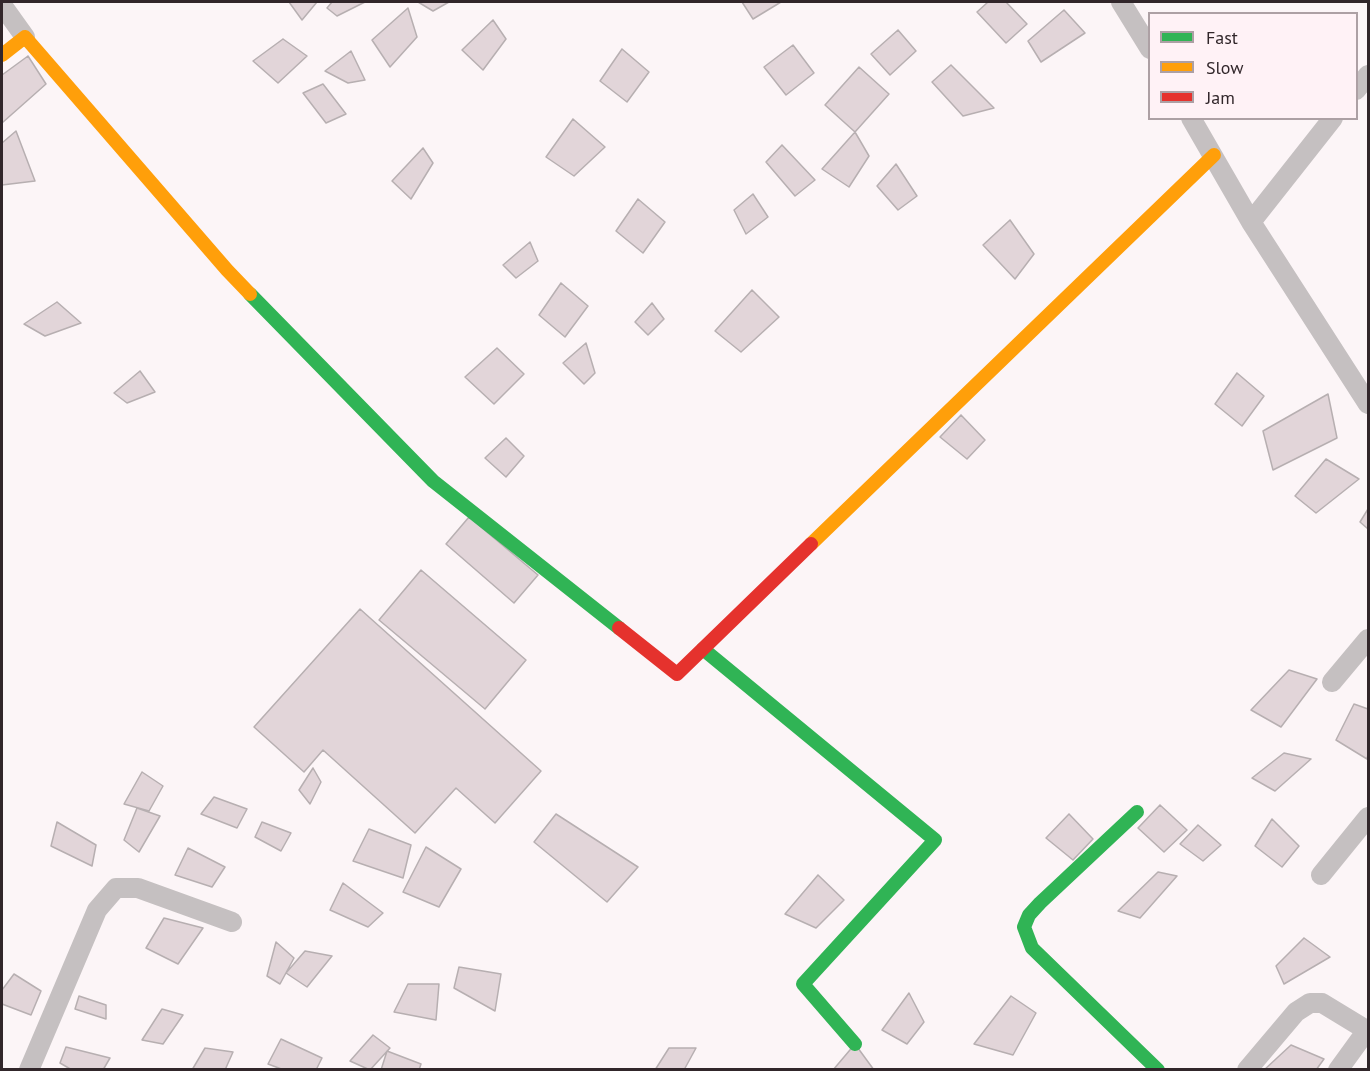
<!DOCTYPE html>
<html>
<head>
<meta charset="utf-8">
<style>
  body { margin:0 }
  #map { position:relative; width:1370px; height:1071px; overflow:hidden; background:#fcf5f7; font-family:"PT Sans",sans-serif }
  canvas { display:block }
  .frame { position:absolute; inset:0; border:3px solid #31262a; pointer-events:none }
  .legend { position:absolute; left:1148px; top:12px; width:210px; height:108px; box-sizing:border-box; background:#fff2f6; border:2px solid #ada0a4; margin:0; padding:8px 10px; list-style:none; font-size:18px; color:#31262a }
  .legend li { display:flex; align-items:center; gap:12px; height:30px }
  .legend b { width:30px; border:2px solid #ada0a4 }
</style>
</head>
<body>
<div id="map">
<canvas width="1370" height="1071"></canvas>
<div class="frame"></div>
<ul class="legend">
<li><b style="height:8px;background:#30b455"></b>Fast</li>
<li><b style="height:8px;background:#ff9f0a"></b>Slow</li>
<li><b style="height:8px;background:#e5322d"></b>Jam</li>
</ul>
</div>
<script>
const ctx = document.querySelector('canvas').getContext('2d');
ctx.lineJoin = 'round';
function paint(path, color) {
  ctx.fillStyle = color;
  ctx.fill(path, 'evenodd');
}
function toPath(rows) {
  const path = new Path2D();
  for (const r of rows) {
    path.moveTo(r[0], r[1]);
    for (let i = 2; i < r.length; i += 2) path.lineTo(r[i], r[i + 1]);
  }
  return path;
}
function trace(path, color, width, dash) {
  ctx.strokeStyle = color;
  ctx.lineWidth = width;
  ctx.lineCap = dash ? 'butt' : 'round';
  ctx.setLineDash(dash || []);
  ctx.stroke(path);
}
const building = toPath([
  [289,2,317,2,302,20,289,2],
  [332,2,365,2,337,16,327,8,332,2],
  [418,2,449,2,433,11,418,2],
  [742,2,781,2,753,19,742,2],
  [988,2,1006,2,1027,24,1006,43,977,12,988,2],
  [408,8,417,37,390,67,372,40,408,8],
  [1064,10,1085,33,1041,62,1028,41,1064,10],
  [493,20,506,39,483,70,462,50,493,20],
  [898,30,916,51,890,75,871,54,898,30],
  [283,39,307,56,278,83,253,61,283,39],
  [793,45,814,73,786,95,764,67,793,45],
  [622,49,649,72,627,102,600,81,622,49],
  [351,51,365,80,348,83,325,71,351,51],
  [28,56,46,84,2,123,2,75,28,56],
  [951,65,994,108,963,116,932,82,951,65],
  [859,67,889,94,855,132,825,105,859,67],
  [323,84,346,114,326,123,303,93,323,84],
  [573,119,605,147,574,176,546,157,573,119],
  [16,131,35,181,2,185,2,143,16,131],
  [855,132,869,156,849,187,822,169,855,132],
  [782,145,815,180,795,196,766,162,782,145],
  [423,148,433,163,411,199,392,181,423,148],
  [896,164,917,196,898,210,877,186,896,164],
  [753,194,768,217,746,234,734,210,753,194],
  [638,199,665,222,643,253,616,231,638,199],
  [1010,220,1034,254,1015,279,983,245,1010,220],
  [530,242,538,261,516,278,503,265,530,242],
  [561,283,588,306,565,337,539,315,561,283],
  [752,290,779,317,741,352,715,331,752,290],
  [57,302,81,323,45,336,24,324,57,302],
  [652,303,664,319,648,335,635,322,652,303],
  [586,343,595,373,584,384,563,363,586,343],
  [497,348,524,374,494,404,465,377,497,348],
  [140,371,155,392,127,403,114,393,140,371],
  [1237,373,1264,396,1242,426,1215,404,1237,373],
  [1328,394,1337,438,1273,470,1263,431,1328,394],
  [961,415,985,440,967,459,940,437,961,415],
  [506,438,524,456,506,477,485,458,506,438],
  [1326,459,1359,479,1316,513,1295,496,1326,459],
  [1368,509,1368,529,1360,522,1368,509],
  [469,517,538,575,514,603,446,544,469,517],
  [421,570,526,660,485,709,379,620,421,570],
  [360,609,541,771,495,823,456,788,415,833,323,750,304,772,254,727,360,609],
  [1289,670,1317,679,1281,727,1251,710,1289,670],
  [1354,704,1368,709,1368,755,1367,759,1336,740,1354,704],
  [1284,753,1311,759,1275,791,1252,778,1284,753],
  [313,768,321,782,310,804,299,790,313,768],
  [142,772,163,786,149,811,124,804,142,772],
  [214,797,247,809,237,828,201,814,214,797],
  [1160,805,1187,830,1164,852,1138,828,1160,805],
  [137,808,160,816,139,852,124,840,137,808],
  [556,814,638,867,607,902,534,842,556,814],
  [1069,814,1093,839,1073,860,1046,838,1069,814],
  [1272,819,1299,846,1282,867,1255,846,1272,819],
  [57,822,96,845,92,866,51,846,57,822],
  [262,822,291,833,281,851,255,837,262,822],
  [1198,825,1221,845,1203,861,1180,844,1198,825],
  [369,829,411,845,403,878,353,861,369,829],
  [426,847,461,869,439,907,403,892,426,847],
  [188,848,225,867,212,887,175,875,188,848],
  [1158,872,1177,876,1140,918,1118,911,1158,872],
  [818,875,844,900,816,928,785,914,818,875],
  [343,883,383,913,368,927,330,910,343,883],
  [164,918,203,928,178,964,146,948,164,918],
  [1304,938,1330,957,1284,984,1276,966,1304,938],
  [276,942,294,958,280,984,267,976,276,942],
  [305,951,332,956,307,987,286,973,305,951],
  [459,967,501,974,495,1011,454,988,459,967],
  [14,974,41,991,31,1015,2,1004,2,990,14,974],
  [408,984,439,984,436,1020,394,1012,408,984],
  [909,993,924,1022,907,1044,882,1030,909,993],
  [79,996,106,1005,106,1019,75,1009,79,996],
  [1011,996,1036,1013,1013,1055,974,1044,1011,996],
  [162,1009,183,1015,163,1044,142,1040,162,1009],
  [373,1035,390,1048,370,1070,350,1061,373,1035],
  [281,1039,322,1058,316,1070,284,1070,268,1064,281,1039],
  [855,1044,874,1070,833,1070,855,1044],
  [1291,1045,1324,1059,1316,1070,1264,1070,1291,1045],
  [66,1047,110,1058,103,1070,72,1070,60,1063,66,1047],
  [205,1048,233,1052,225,1070,192,1070,205,1048],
  [669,1048,696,1048,684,1070,655,1070,669,1048],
  [387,1051,421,1064,419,1070,381,1070,387,1051]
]);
paint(building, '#e2d5d9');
trace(building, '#b7afb1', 1.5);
trace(toPath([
  [1121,2,1150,49],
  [2,5,25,37],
  [1356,90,1368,75],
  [1191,118,1251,222,1368,404],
  [1251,222,1333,118],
  [1332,682,1368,639],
  [1321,875,1368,817],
  [29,1070,97,910,116,888,138,888,232,922],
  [1247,1070,1296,1012,1310,1003,1322,1003,1368,1031],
  [1338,1070,1367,1030]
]), '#c5c0c1', 20);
trace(toPath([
  [250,294,433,481,619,628],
  [703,649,935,840,803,984,855,1044],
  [1137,812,1040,903,1029,915,1024,927,1032,948,1158,1070]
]), '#30b455', 14);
trace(toPath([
  [2,55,25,37,227,270,250,294],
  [811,544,1214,155]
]), '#ff9f0a', 14);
trace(toPath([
  [619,628,677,674,811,544]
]), '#e5322d', 14);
</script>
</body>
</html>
